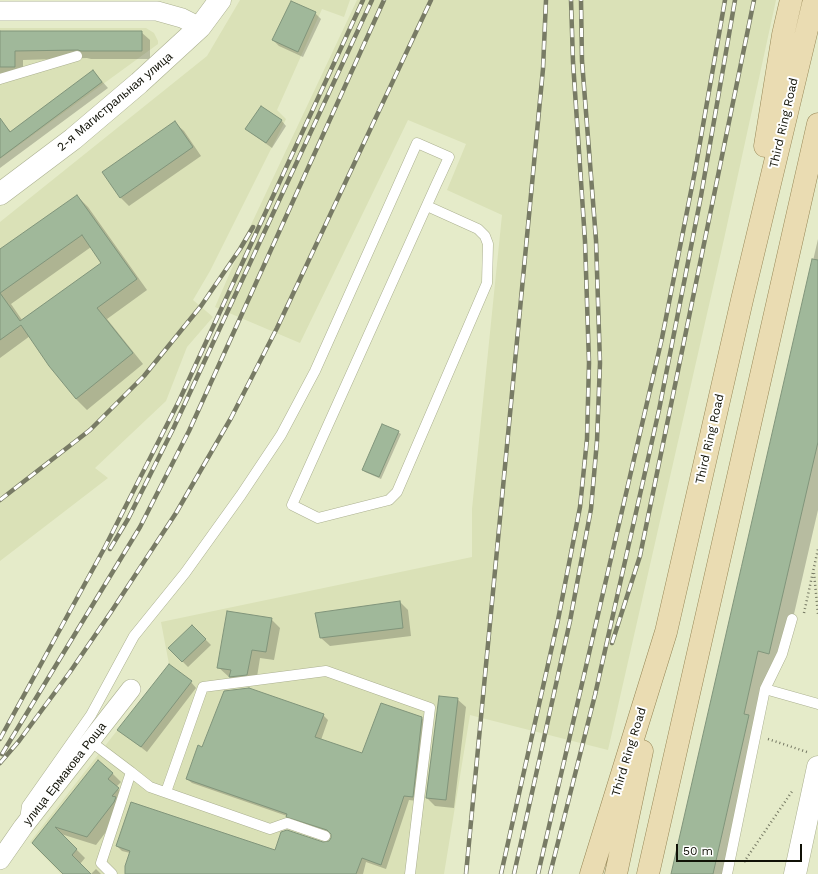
<!DOCTYPE html>
<html>
<head>
<meta charset="utf-8">
<style>
  body { margin:0 }
  #map { position:relative; width:818px; height:874px; overflow:hidden; background:#e5ebc9; font-family:"Work Sans",sans-serif }
  canvas { display:block }
  .scale { position:absolute; left:676px; top:844px; width:126px; height:18px; box-sizing:border-box; border:2px solid #101106; border-top:0; padding-left:5px; font-size:12px; line-height:14px; white-space:nowrap; color:#101106; -webkit-text-stroke:3px #fff; paint-order:stroke }
</style>
</head>
<body>
<div id="map">
<canvas width="818" height="874"></canvas>
<div class="scale">50 m</div>
</div>
<script>
const ctx = document.querySelector('canvas').getContext('2d');
ctx.lineJoin = 'round';
function paint(path, color) {
  ctx.fillStyle = color;
  ctx.fill(path, 'evenodd');
}
function toPath(rows) {
  const path = new Path2D();
  for (const r of rows) {
    path.moveTo(r[0], r[1]);
    for (let i = 2; i < r.length; i += 2) path.lineTo(r[i], r[i + 1]);
  }
  return path;
}
function trace(path, color, width, dash) {
  ctx.strokeStyle = color;
  ctx.lineWidth = width;
  ctx.lineCap = dash ? 'butt' : 'round';
  ctx.setLineDash(dash || []);
  ctx.stroke(path);
}
function write(font, color, halo, rows, align = 'center') {
  ctx.font = font + ' "Work Sans",sans-serif';
  ctx.lineWidth = 4;
  ctx.setLineDash([]);
  ctx.textBaseline = 'middle';
  ctx.strokeStyle = halo;
  ctx.fillStyle = color;
  for (const [text, x, y, turn = 0] of rows) {
    ctx.save();
    ctx.translate(x, y);
    ctx.rotate((+turn || 0) * Math.PI / 180);
    ctx.textAlign = isNaN(turn) ? turn : align;
    if (halo) ctx.strokeText(text, 0, 0);
    ctx.fillText(text, 0, 0);
    ctx.restore();
  }
}
paint(toPath([
  [240,0,350,0,344,17,322,9,277,110,286,119,210,271,193,300,213,317,187,347,166,401,95,468,108,478,0,561,0,222,207,56],
  [357,0,776,0,724,239,608,750,470,715,444,874,61,874,30,842,169,664,161,622,472,557,472,509,502,215,447,190,466,144,408,120,300,343,215,307,249,229],
  [0,28,146,28,154,33,158,41,158,44,0,159]
]), '#dae1b7');
paint(toPath([
  [291,2,315,13,321,19,303,57,279,46,273,40],
  [0,32,141,32,150,40,150,59,91,59,87,58,23,60,23,75,0,75],
  [93,71,108,88,0,168,0,124,2,122,11,132],
  [281,120,286,126,272,148,246,129],
  [175,123,184,131,201,156,129,206,120,197],
  [77,196,88,207,147,290,107,319,143,364,87,410,76,399,30,336,0,358,0,251],
  [91,247,103,263,22,320,11,304],
  [818,239,818,510,782,666,772,664,758,725,762,729,729,874,672,874],
  [398,432,401,434,381,479,365,472,363,470],
  [400,602,408,610,411,636,330,646,321,638],
  [271,619,280,628,274,660,260,658,256,683,238,685,218,667],
  [192,626,211,645,188,667,169,648],
  [191,682,196,688,147,752,119,730],
  [457,699,466,707,454,808,435,806,427,798],
  [323,715,328,720,321,740,363,754,422,718,427,723,417,801,409,800,386,869,366,862,363,874,126,874,130,853,122,851,117,846,276,851,330,842,332,834,292,821,287,816,192,783,187,779,203,748],
  [112,773,121,782,116,787,126,797,122,811,96,845,61,834,85,858,80,864,90,874,64,874,33,843],
  [96,869,101,874,91,874]
]), '#0003');
const building = toPath([
  [291,1,316,12,298,52,272,40,291,1],
  [0,31,142,31,142,51,81,51,78,50,15,51,15,67,0,67,0,31],
  [93,70,102,82,0,158,0,118,10,132,93,70],
  [261,106,282,120,266,143,245,129,261,106],
  [175,121,193,147,120,198,102,172,175,121],
  [77,195,137,279,97,308,133,353,76,399,49,366,21,325,0,340,0,249,77,195],
  [82,235,101,263,20,321,0,293,82,235],
  [812,259,818,260,818,442,769,654,758,651,744,714,749,715,713,874,671,874,812,259],
  [382,424,399,431,379,477,362,470,382,424],
  [400,601,403,628,320,638,315,613,400,601],
  [227,611,272,618,266,652,252,650,247,675,229,677,231,670,217,668,227,611],
  [192,625,206,639,182,662,168,648,192,625],
  [169,664,192,681,141,747,117,730,169,664],
  [249,688,324,714,315,737,362,753,381,703,422,717,413,797,404,796,381,865,362,858,356,874,125,874,125,866,130,851,116,846,131,802,275,850,281,832,287,830,323,842,329,841,331,838,331,834,327,830,286,817,287,814,186,779,198,745,202,747,224,691,249,688],
  [439,696,458,698,446,800,426,798,439,696],
  [98,760,113,773,108,779,119,788,112,796,116,797,114,802,87,837,55,827,77,849,72,855,91,874,63,874,32,843,98,760]
]);
paint(building, '#a0b89a');
trace(building, '#81957b', 1);
const service = toPath([
  [0,79,77,56],
  [765,689,818,704],
  [90,741,131,772,101,863,112,874],
  [131,772,150,787,270,829,287,823,325,836],
  [166,792,203,687,326,671,430,708,410,874],
  [25,819,27,806,91,715,134,636,185,573,241,495,281,435,315,371,417,143,449,157,436,185,292,505,318,518,389,500,397,492,487,283,488,244,485,236,478,229,427,206],
  [727,874,765,689,782,654,792,619]
]);
const minor = toPath([
  [0,11,157,11,182,18,200,27],
  [0,860,23,827,131,689]
]);
const tertiary = toPath([
  [0,194,73,139,139,83,200,27,220,0],
  [795,874,818,767]
]);
const primary = toPath([
  [765,146,783,35,791,0],
  [591,874,666,632,742,300,814,0],
  [616,874,642,751],
  [648,874,818,124]
]);
trace(service, '#abb090', 11);
trace(minor, '#abb090', 20);
trace(tertiary, '#abb090', 23);
trace(primary, '#958555', 23);
trace(toPath([
  [814,573,818,614],
  [804,613,818,549],
  [768,739,807,752],
  [744,862,793,790]
]), '#757863', 2.5, [1, 3]);
trace(service, '#fff', 10);
trace(minor, '#fff', 19);
trace(tertiary, '#fff', 22);
trace(primary, '#eadcb2', 22);
const rail = toPath([
  [0,500,90,430,144,376,201,306,240,249,253,227],
  [110,549,128,519,174,427,372,0],
  [612,643,640,556,754,0],
  [0,739,105,547,179,401,363,0],
  [2,754,140,527,189,431,384,0],
  [0,763,19,741,70,672,111,612,176,513,231,418,277,328,431,0],
  [466,874,543,69,546,0],
  [501,874,558,620,580,507,587,439,589,363,585,241,573,62,571,0],
  [514,874,570,621,591,509,597,441,600,363,596,240,582,61,581,0],
  [538,874,662,338,695,171,725,0],
  [550,874,595,695,659,410,701,196,735,0]
]);
trace(rail, '#787b65', 4.5);
trace(rail, '#fff', 3, [9]);
write('12px', '#101106', '#fff', [
  ["2-я Магистральная улица",115,102,-40],
  ["Third Ring Road",784,123,-77],
  ["Third Ring Road",710,439,-77],
  ["Third Ring Road",629,752,-73],
  ["улица Ермакова Роща",65,774,-52]
]);
</script>
</body>
</html>
